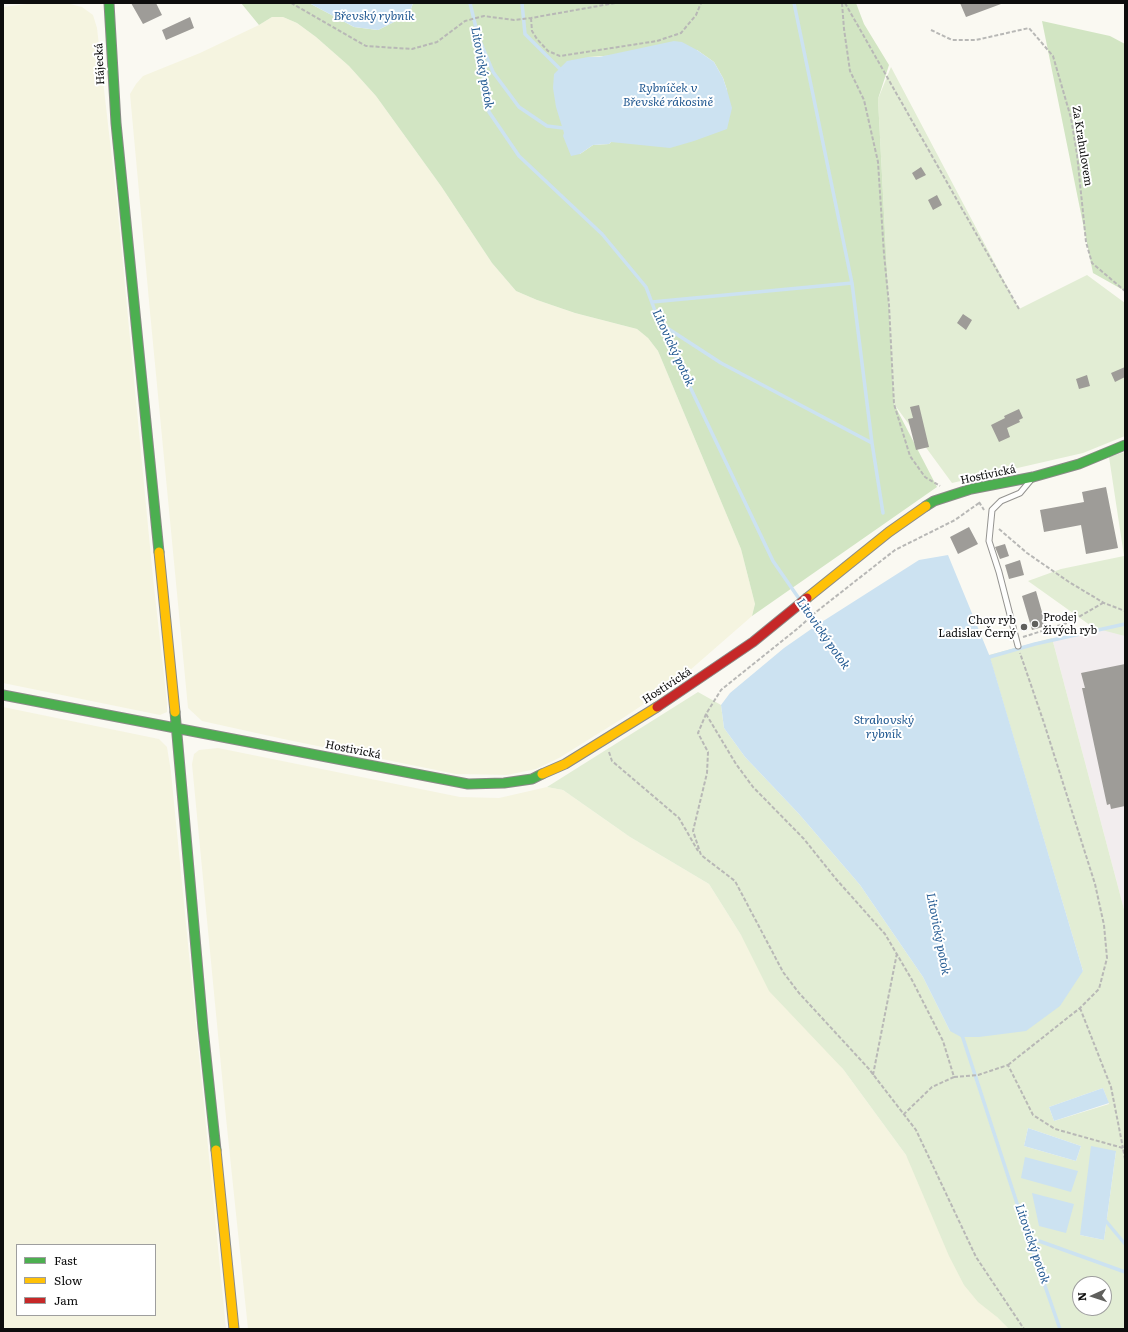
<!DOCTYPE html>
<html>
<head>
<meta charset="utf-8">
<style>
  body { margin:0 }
  #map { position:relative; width:1128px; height:1332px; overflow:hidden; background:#faf9f2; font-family:Literata,serif }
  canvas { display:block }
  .frame { position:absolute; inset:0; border:4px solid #0d0d0d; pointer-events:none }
  .legend { position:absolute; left:16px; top:1244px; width:140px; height:72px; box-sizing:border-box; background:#fff; border:1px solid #9e9e9e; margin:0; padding:5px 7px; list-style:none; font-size:12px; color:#0d0d0d }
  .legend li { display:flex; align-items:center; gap:8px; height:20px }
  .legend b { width:20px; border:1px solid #9e9e9e }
  .north { position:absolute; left:1072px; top:1276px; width:40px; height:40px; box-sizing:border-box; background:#fff; border:1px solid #9e9e9e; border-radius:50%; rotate:267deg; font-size:11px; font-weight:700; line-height:16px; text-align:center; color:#0d0d0d }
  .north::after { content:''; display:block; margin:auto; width:14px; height:18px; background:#60605d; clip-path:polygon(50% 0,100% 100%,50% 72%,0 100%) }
</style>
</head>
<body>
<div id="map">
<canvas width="1128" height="1332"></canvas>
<div class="frame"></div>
<ul class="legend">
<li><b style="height:5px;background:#4caf50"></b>Fast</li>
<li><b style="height:5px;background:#ffc107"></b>Slow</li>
<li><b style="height:5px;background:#c62828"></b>Jam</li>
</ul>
<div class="north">N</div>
</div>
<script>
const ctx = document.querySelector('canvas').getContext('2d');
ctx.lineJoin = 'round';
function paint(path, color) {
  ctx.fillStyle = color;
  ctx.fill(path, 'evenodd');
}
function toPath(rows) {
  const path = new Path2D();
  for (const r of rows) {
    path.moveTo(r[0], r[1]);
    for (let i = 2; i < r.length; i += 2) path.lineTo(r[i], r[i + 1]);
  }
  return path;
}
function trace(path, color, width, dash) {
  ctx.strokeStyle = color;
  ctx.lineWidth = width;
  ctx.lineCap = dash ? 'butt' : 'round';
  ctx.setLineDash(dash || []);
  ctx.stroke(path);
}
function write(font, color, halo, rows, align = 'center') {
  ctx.font = font + ' Literata,serif';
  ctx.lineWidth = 4;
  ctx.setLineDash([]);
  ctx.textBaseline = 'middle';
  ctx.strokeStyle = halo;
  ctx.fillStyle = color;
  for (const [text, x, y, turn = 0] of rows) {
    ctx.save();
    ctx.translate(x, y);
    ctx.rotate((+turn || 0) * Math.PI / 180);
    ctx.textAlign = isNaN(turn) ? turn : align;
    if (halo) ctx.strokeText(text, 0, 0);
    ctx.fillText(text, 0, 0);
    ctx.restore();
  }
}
paint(toPath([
  [1125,626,1125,913,1052,638]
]), '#f2edee');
paint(toPath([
  [35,3,70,4,82,7,93,15,97,28,117,203,153,578,167,703,167,712,160,715,3,683,3,7],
  [272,17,283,17,297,23,316,37,349,66,376,96,441,186,492,263,516,291,537,300,575,313,637,329,648,338,658,351,741,549,755,604,752,616,689,671,653,698,620,720,559,758,536,769,507,775,456,774,288,740,202,721,188,708,150,312,130,94,136,84,143,76,200,53,259,25],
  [3,707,159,739,167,747,171,772,226,1329,3,1329],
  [17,1245,155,1245,155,1315,17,1315],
  [218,748,460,797,499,798,547,787,563,790,630,837,709,884,741,935,843,1069,906,1155,997,1317,1009,1329,248,1329,226,1118,192,764,194,754,199,750]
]), '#f5f4e0');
paint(toPath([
  [891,67,1019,309,1087,275,1125,303,1125,436,1083,453,952,483,894,404,878,99],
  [1125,452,1125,636,1094,628,1028,581,1061,569,1124,556,1109,457],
  [1052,638,1125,913,1125,1329,1009,1329,997,1317,978,1302,964,1285,949,1256,906,1155,843,1069,769,991,741,935,709,884,630,837,563,790,547,787,698,692,721,705,724,728,745,757,799,814,860,885,923,977,950,1031,1083,971,989,655],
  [1103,1088,1109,1104,1054,1121,1049,1107],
  [1028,1128,1081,1146,1076,1161,1024,1146],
  [1116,1151,1104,1240,1080,1235],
  [1080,1284,1104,1284,1104,1308,1080,1308]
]), '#e2edd4');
paint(toPath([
  [241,3,309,3,354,27,378,30,404,17,410,12,413,3,856,3,864,24,889,65,878,99,894,404,937,487,752,616,755,604,741,549,658,351,648,338,637,329,575,313,537,300,516,291,492,263,441,186,376,96,349,66,316,37,297,23,283,17,272,17,259,25],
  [697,50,714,62,723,78,727,90,623,142,611,142,609,144,593,145,580,154,588,57],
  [1042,21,1110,36,1125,44,1125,291,1093,273]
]), '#d2e5c3');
paint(toPath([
  [309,3,413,3,410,12,404,17,378,30,354,27],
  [674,41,682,42,697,50,714,62,723,78,727,90,732,108,727,129,694,141,670,148,611,142,609,144,593,145,580,154,571,156,563,136,564,133,556,107,553,88,554,74,567,61,588,57,599,57],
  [948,555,990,657,1083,971,1060,1006,1026,1031,979,1037,961,1037,950,1031,923,977,860,885,799,814,745,757,724,728,721,705,730,693,784,648,817,625,919,560],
  [1103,1088,1109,1103,1054,1121,1049,1107],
  [1028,1128,1081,1146,1076,1161,1024,1146],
  [1091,1146,1116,1151,1104,1240,1080,1235],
  [1025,1157,1078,1171,1071,1192,1021,1178],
  [1032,1193,1074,1204,1066,1233,1039,1226]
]), '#cce2f1');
trace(toPath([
  [470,3,478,36,489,112,519,156,602,234,646,287,660,324,773,561,800,600],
  [522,3,525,34,562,71],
  [794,3,852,283],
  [480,41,493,72,519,107,547,126,563,128],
  [652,302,852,283,872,443],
  [661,324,721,363,872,443,883,513],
  [803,605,819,628],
  [986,658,1035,644,1125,624],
  [961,1032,1028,1237,1060,1329],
  [1105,1220,1125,1244],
  [1028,1237,1125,1272]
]), '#cce2f1', 3.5);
paint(toPath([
  [131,3,156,3,162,15,143,24],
  [960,3,1001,3,1001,4,966,17],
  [190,17,194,28,166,40,162,30],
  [921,167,926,175,916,180,912,173],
  [937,195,942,205,933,210,928,200],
  [963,314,972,320,966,330,957,323],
  [1125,367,1125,377,1115,382,1111,373],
  [1087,375,1090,386,1079,389,1076,379],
  [919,405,929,447,916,450,908,419,913,418,910,407],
  [1019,409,1023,418,1019,420,1020,422,1007,428,1010,437,999,442,991,425,1005,418,1004,416],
  [1106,487,1118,548,1086,554,1081,525,1044,532,1040,510,1084,502,1082,492],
  [969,527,978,544,958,554,950,537],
  [1005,544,1009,556,1000,559,995,547],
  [1020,560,1024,575,1009,579,1005,565],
  [1036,591,1046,626,1032,630,1022,596],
  [1125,664,1125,806,1111,809,1110,804,1107,805,1082,688,1085,688,1081,673]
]), '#9e9c98');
const lane = toPath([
  [1018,646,999,572,989,541,992,510,1001,501,1020,493,1030,481]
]);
const fast = toPath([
  [109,3,116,123,159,552],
  [926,506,934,501,971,489,1033,477,1079,464,1125,445],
  [3,695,468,784,504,783,532,779,542,774],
  [175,712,203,1028,216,1150]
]);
const slow = toPath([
  [159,552,175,712],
  [807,598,889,532,926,506],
  [542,774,565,764,657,707],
  [216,1150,234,1329]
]);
const jam = toPath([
  [657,707,753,642,807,598]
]);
trace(lane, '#949390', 7);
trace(fast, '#8a8a87', 11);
trace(slow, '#8a8a87', 11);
trace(jam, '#8a8a87', 11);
trace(toPath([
  [291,3,366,46,412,49,437,42,465,21,484,16,514,20,531,18,615,3],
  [842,3,844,29,850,71,864,100,878,162,884,254,889,305,894,404,910,456,925,477,940,486],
  [845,3,1019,309],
  [531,18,532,31,537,39,548,51,560,56,657,41,681,33,696,15,701,3],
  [931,30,952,40,976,40,1029,28,1053,56,1071,118,1077,154,1086,242,1092,263,1125,291],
  [979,502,984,510],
  [979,503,955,520,895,550,816,612,797,629,721,690,706,714,698,733,708,752,707,773,693,831,701,855,735,881,783,972,799,993,869,1069,916,1130,976,1257,1024,1329],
  [999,529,1027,553,1069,582,1104,603,1125,611],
  [1023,637,1070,622,1103,603],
  [706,714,736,764,753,787,804,839,836,879,885,934,912,980,943,1041,954,1077,932,1087,904,1114],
  [609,752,612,761,679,818,698,851],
  [1080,1008,1111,1087,1123,1148],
  [1008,1065,1080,1008,1099,989,1107,958,1104,925,1095,884,1044,723,1020,653],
  [873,1075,897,953],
  [954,1077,978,1075,1008,1065,1033,1115,1055,1129,1123,1148,1125,1159]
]), '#b8b8b6', 2, [4, 2]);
trace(lane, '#fefefd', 5);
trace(fast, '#4caf50', 9);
trace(slow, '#ffc107', 9);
trace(jam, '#c62828', 9);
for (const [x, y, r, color] of [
  [1035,624,4,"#60605d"],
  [1024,627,4,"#60605d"]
]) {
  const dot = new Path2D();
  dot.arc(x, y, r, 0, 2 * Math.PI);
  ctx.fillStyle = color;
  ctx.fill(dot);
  trace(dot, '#fff', 1.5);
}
write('11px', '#0d0d0d', '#fff', [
  ["Hájecká",100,64,-93],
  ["Za Krahulovem",1082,146,81],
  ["Hostivická",988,475,-12],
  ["Hostivická",667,686,-33],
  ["Hostivická",353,750,11]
]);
write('11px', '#0d0d0d', '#fff', [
  ["Prodej",1043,618],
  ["živých ryb",1043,631],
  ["Chov ryb",1016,621,"right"],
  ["Ladislav Černý",1016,634,"right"]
], 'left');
write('italic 12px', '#235a92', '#fff', [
  ["Břevský rybník",374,16],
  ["Litovický potok",482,68,80],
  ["Rybníček v",668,88],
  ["Břevské rákosině",668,102],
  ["Litovický potok",673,348,65],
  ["Litovický potok",823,634,55],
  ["Strahovský",884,720],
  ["rybník",884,734],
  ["Litovický potok",938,934,79],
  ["Litovický potok",1032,1244,71]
]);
</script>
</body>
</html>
